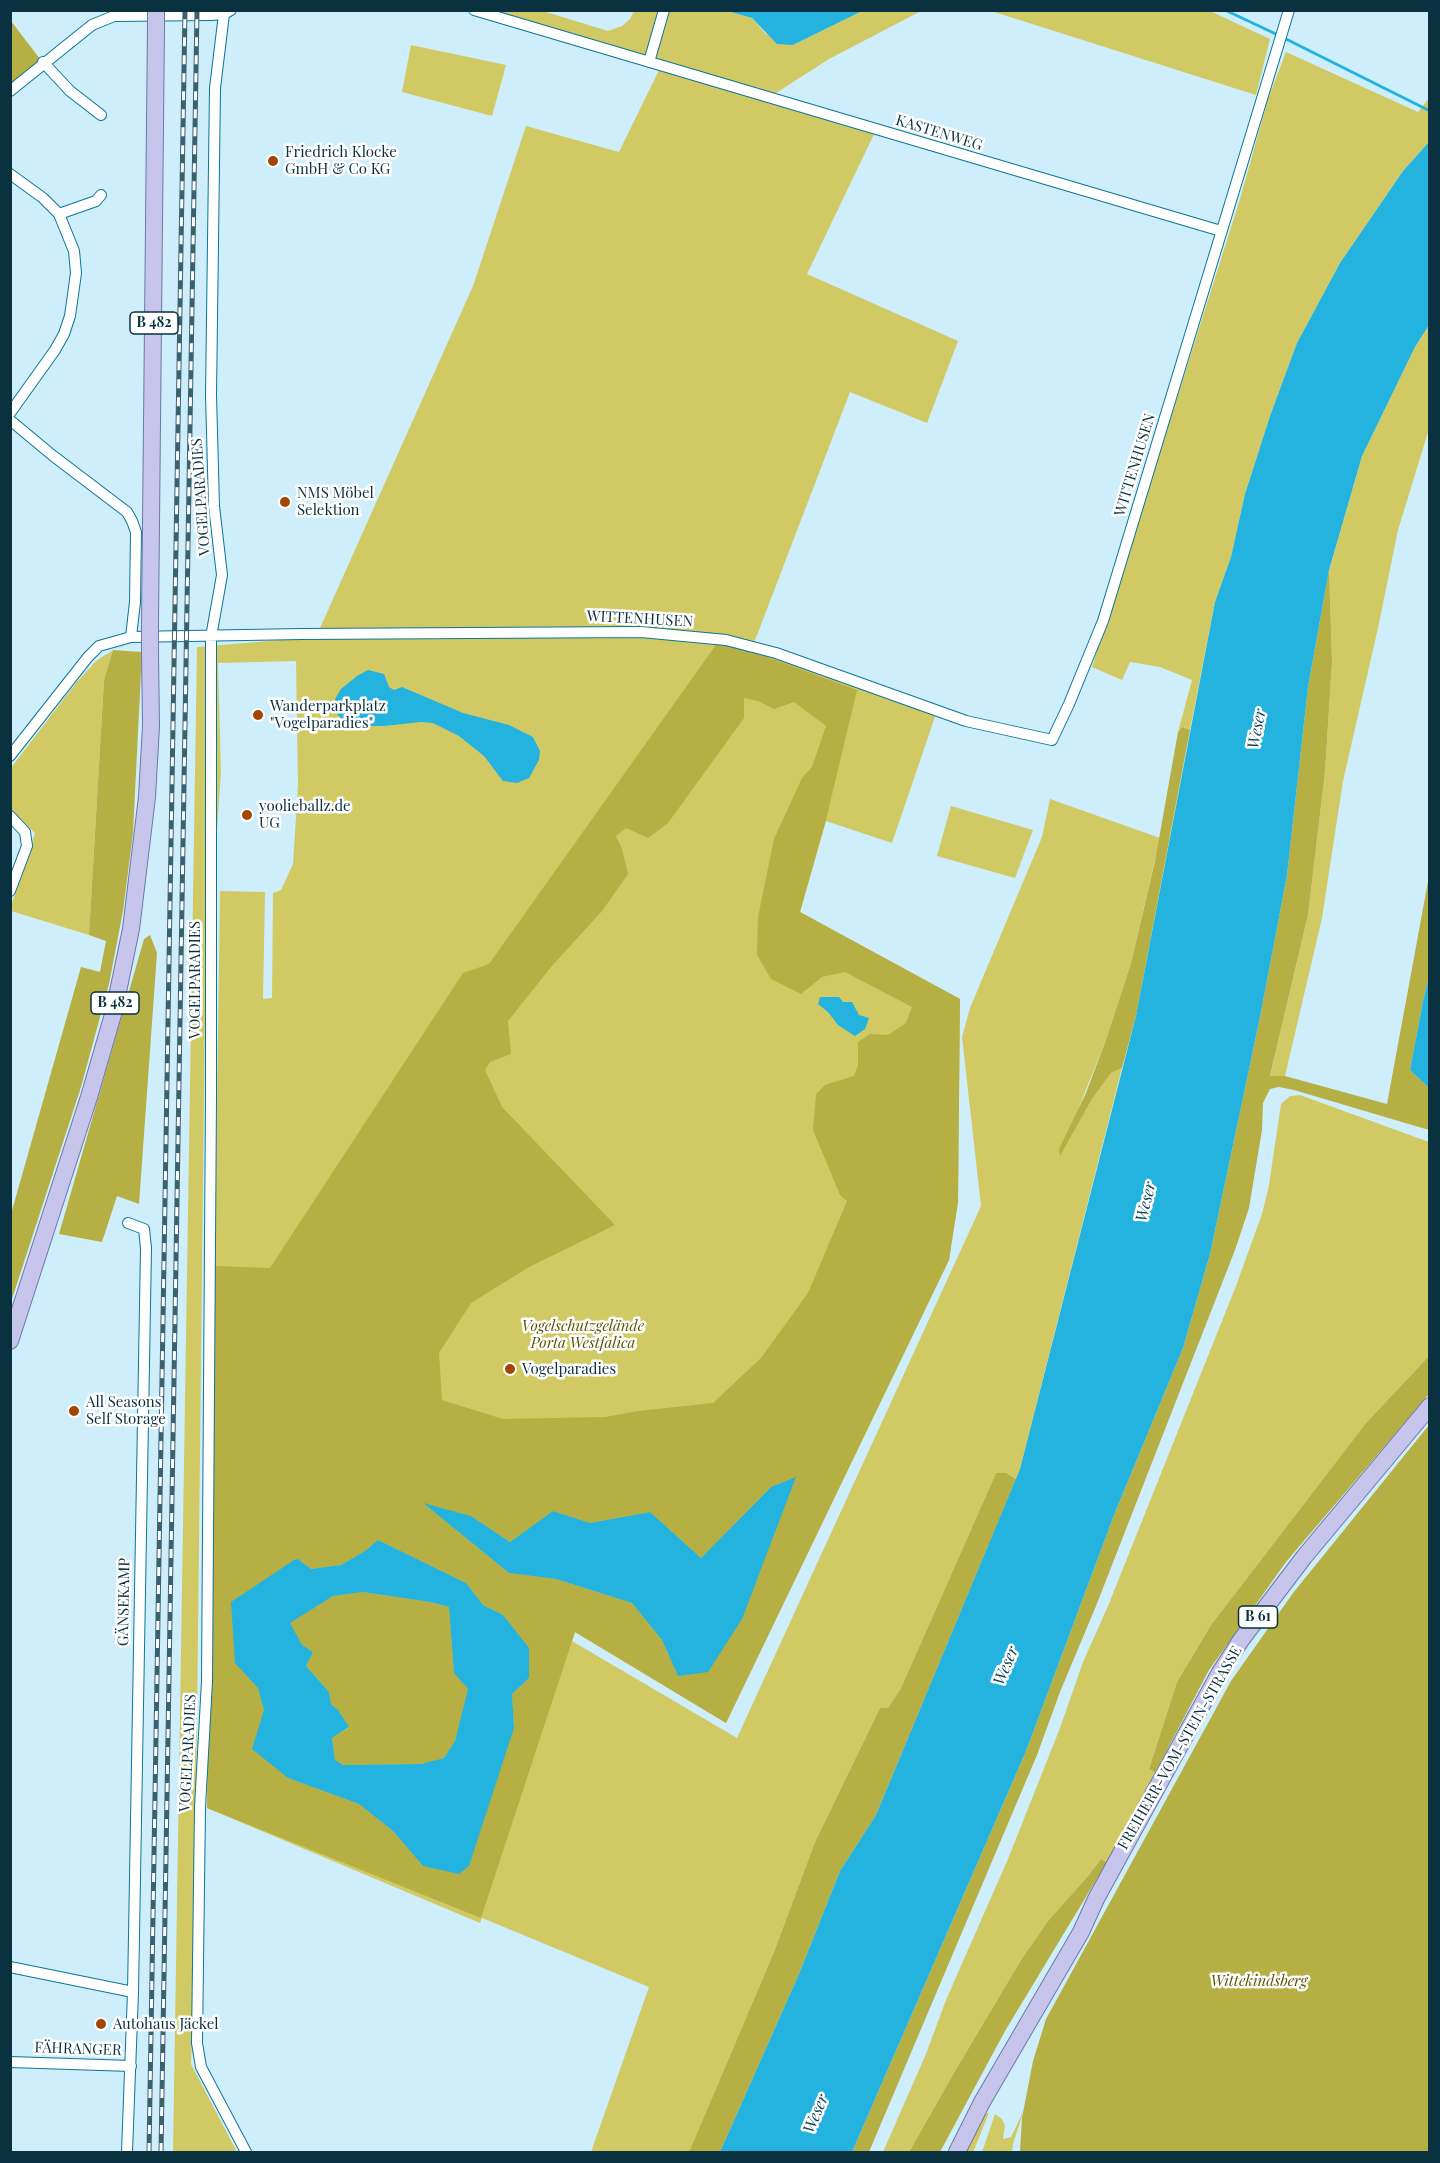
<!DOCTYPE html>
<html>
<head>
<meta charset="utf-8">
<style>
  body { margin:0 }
  #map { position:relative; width:1440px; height:2163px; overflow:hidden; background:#ceeefc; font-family:"Playfair Display",serif }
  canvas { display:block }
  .frame { position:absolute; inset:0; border:12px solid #09313f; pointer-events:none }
</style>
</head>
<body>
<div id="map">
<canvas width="1440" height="2163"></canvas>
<div class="frame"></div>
</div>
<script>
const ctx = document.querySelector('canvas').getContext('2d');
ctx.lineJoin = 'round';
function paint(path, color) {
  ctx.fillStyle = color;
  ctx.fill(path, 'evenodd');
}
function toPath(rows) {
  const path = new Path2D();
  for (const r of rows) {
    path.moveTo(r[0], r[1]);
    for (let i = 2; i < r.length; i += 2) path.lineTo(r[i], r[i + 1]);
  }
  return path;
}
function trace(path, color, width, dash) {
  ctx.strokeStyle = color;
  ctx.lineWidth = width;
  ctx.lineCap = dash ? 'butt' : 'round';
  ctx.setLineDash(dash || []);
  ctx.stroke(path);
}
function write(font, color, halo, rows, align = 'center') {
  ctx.font = font + ' "Playfair Display",serif';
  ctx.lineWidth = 5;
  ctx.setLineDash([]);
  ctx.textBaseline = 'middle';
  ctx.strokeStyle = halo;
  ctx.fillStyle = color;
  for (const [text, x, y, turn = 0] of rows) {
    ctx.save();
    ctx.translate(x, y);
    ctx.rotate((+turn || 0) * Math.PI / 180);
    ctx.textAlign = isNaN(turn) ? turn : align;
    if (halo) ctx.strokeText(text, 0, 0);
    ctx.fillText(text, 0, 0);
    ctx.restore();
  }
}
paint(toPath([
  [988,10,1210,11,1270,39,1256,95],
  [481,11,543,11,608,31,622,26,630,19,634,11,727,11,752,18,766,34,793,45,862,11,921,11,829,59,773,95,877,128,807,274,958,341,927,423,850,392,754,643,939,705,892,843,826,821,800,912,960,999,958,1202,949,1260,726,1723,575,1632,572,1641,737,1738,981,1206,962,1037,970,1008,1042,837,1050,799,1160,838,1131,963,1107,1037,1060,1155,1092,1099,1111,1073,1122,1068,1020,1469,1016,1479,1006,1473,996,1473,901,1688,888,1708,880,1708,815,1842,774,1952,689,2152,591,2152,649,1987,482,1918,480,1923,207,1808,220,891,265,892,263,999,272,998,273,893,281,890,293,864,298,785,296,661,218,663,221,772,205,1008,194,1989,191,2064,237,2152,173,2152,197,647,316,637,473,286,526,126,619,152,662,64],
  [411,45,506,65,492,116,402,92],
  [1286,52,1418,112,1429,98,1429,142,1403,171,1340,263,1297,343,1270,416,1245,494,1231,557,1215,602,1190,730,1184,727,1178,732,1192,680,1160,667,1130,662,1122,680,1092,667,1240,199,1268,99],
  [1429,325,1429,429,1398,530,1378,628,1343,781,1322,918,1285,1076,1270,1077,1308,915,1325,772,1332,661,1329,570,1362,456,1415,347],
  [113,650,104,680,89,935,11,911,11,906,35,833,11,810,10,769,76,683,96,661],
  [951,806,1033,830,1015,878,937,856],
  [1300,1095,1429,1142,1429,1356,1366,1423,1211,1625,1177,1682,1149,1769,1155,1773,1107,1862,1101,1859,1088,1876,1048,1921,1021,1960,955,2071,909,2152,883,2152,926,2054,946,2000,1008,1859,1060,1728,1083,1662,1108,1606,1236,1286,1262,1214,1269,1185,1281,1104,1290,1096],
  [1024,2110,1013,2144,1012,2152,982,2152,995,2114,1002,2119,1005,2126,1003,2139,1011,2137],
  [989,2113,974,2150,972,2152,965,2152,984,2114]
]), '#d1ca64');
paint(toPath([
  [11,21,43,63,11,88],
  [1329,570,1332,661,1325,772,1308,915,1270,1076,1285,1076,1387,1104,1429,876,1429,977,1423,1001,1410,1070,1429,1088,1429,1130,1294,1090,1279,1087,1270,1089,1263,1103,1262,1130,1249,1208,1235,1250,1096,1606,1060,1692,1037,1755,869,2152,852,2152,1026,1751,1114,1515,1183,1348,1210,1254,1260,1017,1287,875,1308,687],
  [718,642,751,651,857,690,826,820,800,912,960,999,958,1202,949,1260,726,1723,575,1632,481,1918,207,1808,214,1266,270,1268,463,973,489,964],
  [744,698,758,701,774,709,794,702,826,726,812,767,802,778,774,839,758,917,757,955,771,979,801,994,822,977,845,972,912,1007,906,1023,888,1035,870,1034,858,1042,858,1066,854,1076,825,1085,816,1094,813,1130,840,1195,847,1201,808,1293,761,1358,713,1403,638,1411,605,1417,503,1419,442,1400,439,1353,471,1303,529,1267,615,1225,502,1107,485,1070,490,1062,511,1054,508,1021,551,967,602,911,628,874,622,849,616,836,626,828,648,838,668,823,744,718],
  [796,1478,678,1676,662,1640,632,1603,556,1579,509,1573,424,1504,471,1516,510,1542,553,1511,590,1523,650,1512,701,1558,771,1487],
  [378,1540,466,1583,483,1605,503,1615,529,1678,512,1694,514,1728,423,1866,393,1831,359,1804,288,1778,264,1710,258,1688,298,1559,311,1569,341,1565,365,1551],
  [113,650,142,652,133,833,123,911,109,984,81,1087,11,1302,11,1214,81,967,100,972,106,941,89,935,104,680],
  [1183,727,1190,730,1136,1016,1122,1068,1111,1073,1092,1099,1060,1156,1059,1149,1086,1093,1107,1037,1131,963,1155,861,1178,732],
  [150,935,157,953,139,1204,117,1196,102,1242,59,1234,144,939],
  [1429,1356,1429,1394,1286,1562,1209,1670,1155,1773,1149,1769,1177,1682,1211,1625,1366,1423],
  [1429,1425,1429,2152,1020,2152,1022,2118,1033,2061,1046,2019,1231,1681,1293,1593],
  [996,1473,1006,1473,1016,1479,876,1815,840,1871,799,1974,720,2152,689,2152,774,1952,815,1842,880,1708,888,1708,901,1688],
  [363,1592,430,1602,449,1607,454,1672,468,1689,455,1741,444,1758,421,1764,343,1765,335,1760,332,1738,349,1728,338,1710,331,1704,329,1692,306,1666,313,1652,302,1645,289,1623,333,1596],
  [1101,1859,1107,1862,1005,2031,940,2152,909,2152,955,2071,1021,1960,1048,1921,1088,1876]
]), '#b6af44');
paint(toPath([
  [727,11,862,11,793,45,777,44,752,18],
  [1429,142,1429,325,1415,347,1362,456,1329,570,1308,687,1287,875,1260,1017,1210,1254,1183,1348,1114,1515,1026,1751,852,2152,720,2152,799,1974,840,1871,876,1815,1020,1469,1136,1016,1215,602,1231,557,1245,494,1270,416,1297,343,1340,263,1403,171],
  [368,670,384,674,389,687,394,690,402,687,463,713,509,725,533,737,540,751,539,760,529,778,517,783,503,781,484,756,459,736,433,723,421,722,384,726,357,726,341,718,337,714,335,699,341,689,357,676],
  [1429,977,1429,1088,1410,1070,1423,1001],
  [820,997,839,997,843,1002,852,1002,859,1015,869,1018,865,1029,855,1036,838,1025,828,1012,818,1004],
  [796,1477,742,1619,708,1672,678,1676,662,1640,632,1603,556,1579,509,1573,423,1503,471,1516,510,1542,553,1511,590,1523,650,1512,701,1558,771,1487],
  [378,1540,466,1583,483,1605,503,1615,529,1648,529,1678,512,1694,514,1728,469,1866,459,1874,423,1866,393,1831,359,1804,288,1778,252,1749,264,1710,258,1688,235,1663,231,1602,294,1560,298,1559,311,1569,341,1565,365,1551],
  [363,1592,430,1602,449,1607,454,1673,468,1689,455,1741,444,1758,421,1764,343,1765,335,1760,332,1738,349,1727,338,1710,331,1704,329,1692,306,1666,313,1652,302,1645,290,1623,333,1596]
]), '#24b2de');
trace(toPath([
  [1225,10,1278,35],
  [1284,38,1430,111]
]), '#24b2de', 3);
const minor = toPath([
  [474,10,1221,231],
  [224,14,215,88,211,395,214,506,222,575,211,637,211,1096,207,1681,200,1807,197,2043,201,2067,246,2152],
  [43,62,70,91,101,115],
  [649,62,664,10],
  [10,91,92,25,114,16,211,15,224,14,231,10],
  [10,174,43,198,59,214,74,251,76,273,70,316,64,334,55,350,10,413],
  [59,214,96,201,101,195],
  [10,420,52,455,127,512,132,521,136,532,135,602,131,637],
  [10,756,88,657,99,646,131,637,302,634,641,632,726,640,776,653,966,721,1052,740,1069,704,1103,621,1289,10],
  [10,816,25,832,27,846,10,891],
  [10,1967,133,1992],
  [10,2062,131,2066],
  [127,2152,133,1992,146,1248,144,1229,128,1223]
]);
const primary = toPath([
  [150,622,156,24],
  [10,1341,89,1097,114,1011,131,929,147,797,151,726,150,652],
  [957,2152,982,2102,1081,1932,1096,1899,1219,1674,1241,1640,1304,1557,1430,1406]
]);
trace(minor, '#0b7696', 12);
trace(primary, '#6c78a7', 18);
trace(minor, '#fff', 10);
trace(primary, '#c7c5ec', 16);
const rail = toPath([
  [149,2152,185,10],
  [161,2152,197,10]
]);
trace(rail, '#3b616f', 5);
trace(rail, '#fff', 3, [9]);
const primaryBridge = toPath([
  [156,10,156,24],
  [150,652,150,622]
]);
trace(primaryBridge, '#6c78a7', 18, []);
trace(primaryBridge, '#c7c5ec', 16);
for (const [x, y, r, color] of [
  [273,161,6,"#a64403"],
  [285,502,6,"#a64403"],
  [258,715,6,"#a64403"],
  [247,815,6,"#a64403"],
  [510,1369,6,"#a64403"],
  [74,1411,6,"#a64403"],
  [101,2024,6,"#a64403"]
]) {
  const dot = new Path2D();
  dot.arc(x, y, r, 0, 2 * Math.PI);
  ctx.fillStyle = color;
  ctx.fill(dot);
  trace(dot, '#fff', 2);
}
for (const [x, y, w] of [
  [154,323,48],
  [115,1003,48],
  [1258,1617,39]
]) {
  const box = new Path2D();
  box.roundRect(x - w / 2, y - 11, w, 22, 4.5);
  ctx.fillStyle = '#fff';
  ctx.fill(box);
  trace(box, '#09313f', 1.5);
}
write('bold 14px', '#09313f', null, [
  ["B 482",154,323],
  ["B 482",115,1003],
  ["B 61",1258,1617]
]);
write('15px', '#09313f', '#fff', [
  ["KASTENWEG",939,133,17],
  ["WITTENHUSEN",1135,465,-73],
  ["VOGELPARADIES",201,497,-94],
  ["WITTENHUSEN",640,619,3],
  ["VOGELPARADIES",195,980,-90],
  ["GÄNSEKAMP",124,1602,-89],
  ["FREIHERR-VOM-STEIN-STRASSE",1180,1748,-60],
  ["VOGELPARADIES",188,1753,-87],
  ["FÄHRANGER",78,2049,2]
]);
write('15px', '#09313f', '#fff', [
  ["Friedrich Klocke",285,152],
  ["GmbH & Co KG",285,169],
  ["NMS Möbel",297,493],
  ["Selektion",297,510],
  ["Wanderparkplatz",270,706],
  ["\"Vogelparadies\"",270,723],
  ["yoolieballz.de",259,806],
  ["UG",259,823],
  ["Vogelparadies",522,1369],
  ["All Seasons",86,1402],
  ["Self Storage",86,1419],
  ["Autohaus Jäckel",113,2024]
], 'left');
write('italic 15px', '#5a5500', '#fff', [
  ["Vogelschutzgelände",583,1326],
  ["Porta Westfalica",583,1343],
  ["Wittekindsberg",1259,1981]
]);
write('italic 16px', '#0b4456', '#fff', [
  ["Weser",1257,729,-79],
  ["Weser",1146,1202,-76],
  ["Weser",1006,1666,-67],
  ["Weser",816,2114,-67]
]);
</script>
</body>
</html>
